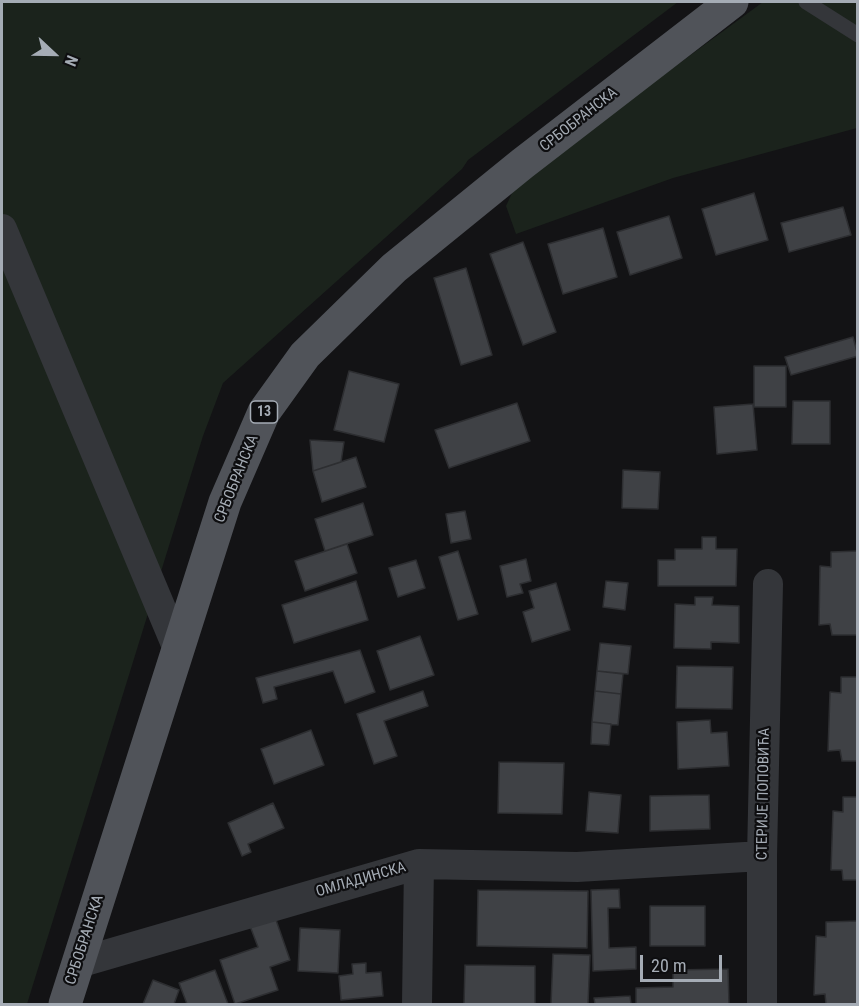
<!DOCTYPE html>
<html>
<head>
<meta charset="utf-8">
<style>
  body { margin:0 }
  #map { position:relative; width:859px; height:1006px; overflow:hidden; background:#131315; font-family:"Roboto Condensed",sans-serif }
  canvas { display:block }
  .frame { position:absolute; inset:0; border:3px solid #a5acb5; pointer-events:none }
  .north { position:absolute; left:24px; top:24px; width:60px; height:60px; -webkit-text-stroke:4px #0e0e10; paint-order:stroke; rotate:112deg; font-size:16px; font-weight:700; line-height:24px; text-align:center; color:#a5acb5 }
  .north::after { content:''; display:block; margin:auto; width:21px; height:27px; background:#a5acb5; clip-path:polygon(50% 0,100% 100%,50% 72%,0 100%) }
  .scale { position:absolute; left:640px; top:955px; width:82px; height:27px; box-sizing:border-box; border:3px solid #a5acb5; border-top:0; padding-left:8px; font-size:18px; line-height:21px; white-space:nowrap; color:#a5acb5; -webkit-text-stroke:4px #0e0e10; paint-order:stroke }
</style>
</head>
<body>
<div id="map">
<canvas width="859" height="1006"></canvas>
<div class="frame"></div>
<div class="north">N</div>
<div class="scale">20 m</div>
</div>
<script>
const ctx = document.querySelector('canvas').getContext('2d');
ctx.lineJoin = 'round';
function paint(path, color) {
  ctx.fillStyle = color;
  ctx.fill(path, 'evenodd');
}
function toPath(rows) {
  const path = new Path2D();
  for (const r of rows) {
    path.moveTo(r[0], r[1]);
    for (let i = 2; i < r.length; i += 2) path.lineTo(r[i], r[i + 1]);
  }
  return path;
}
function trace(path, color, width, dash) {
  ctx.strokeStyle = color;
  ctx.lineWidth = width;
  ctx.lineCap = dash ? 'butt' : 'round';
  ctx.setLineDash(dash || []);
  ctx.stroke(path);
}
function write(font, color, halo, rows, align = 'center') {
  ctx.font = font + ' "Roboto Condensed",sans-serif';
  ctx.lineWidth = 4.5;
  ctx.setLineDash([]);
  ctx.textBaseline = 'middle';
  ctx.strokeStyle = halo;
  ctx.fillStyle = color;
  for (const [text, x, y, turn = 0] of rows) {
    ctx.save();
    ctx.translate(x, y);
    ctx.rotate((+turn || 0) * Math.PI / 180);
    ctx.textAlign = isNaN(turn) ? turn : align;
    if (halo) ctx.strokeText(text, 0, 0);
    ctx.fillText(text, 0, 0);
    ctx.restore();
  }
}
paint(toPath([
  [2,2,678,2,468,160,462,169,223,383,203,436,27,1004,2,1004],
  [763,2,857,2,857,128,673,178,516,234,506,206,517,182]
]), '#1b231c');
const building = toPath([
  [754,193,768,240,716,255,702,209,754,193],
  [843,207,851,235,789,252,781,223,843,207],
  [669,216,682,258,630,275,617,232,669,216],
  [603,228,617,277,563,294,548,244,603,228],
  [523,242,556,332,523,345,490,254,523,242],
  [466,268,492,355,461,365,434,278,466,268],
  [853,337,858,356,791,375,785,357,853,337],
  [754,366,786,366,786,407,754,407,754,366],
  [349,371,399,384,384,442,334,430,349,371],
  [793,401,830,401,830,444,792,444,793,401],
  [517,403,530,441,449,468,435,430,517,403],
  [753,404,757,450,717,454,714,407,753,404],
  [310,440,344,442,341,462,313,471,310,440],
  [356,457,366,487,322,502,313,471,356,457],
  [623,470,660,472,658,509,622,508,623,470],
  [363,503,373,535,325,551,315,519,363,503],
  [465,511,471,539,451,543,446,514,465,511],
  [702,537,716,537,716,549,737,549,736,586,658,586,658,560,675,560,675,549,702,549,702,537],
  [347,544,357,573,305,591,295,561,347,544],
  [458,551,478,614,458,620,439,557,458,551],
  [858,551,858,635,832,635,830,624,819,625,820,566,831,567,831,552,858,551],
  [526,559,531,581,520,584,523,593,507,597,500,566,526,559],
  [416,560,425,588,398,597,389,568,416,560],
  [356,581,368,620,294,643,282,605,356,581],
  [606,581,628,583,625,610,603,607,606,581],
  [556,583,570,630,532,642,523,612,534,608,529,591,556,583],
  [695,597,713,597,712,605,739,606,739,643,711,642,711,649,674,648,675,604,695,605,695,597],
  [420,636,434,675,390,690,377,651,420,636],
  [600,643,631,646,628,674,597,671,600,643],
  [360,650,375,692,345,703,333,671,274,687,277,699,263,703,256,678,360,650],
  [677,666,733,667,732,709,676,708,677,666],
  [597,671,623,674,621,694,595,691,597,671],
  [841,677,858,677,858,761,842,761,840,750,828,751,830,692,841,693,841,677],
  [423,691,428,706,384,721,397,756,374,764,357,714,423,691],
  [595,691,621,694,618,725,592,722,595,691],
  [710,720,711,733,727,732,729,766,678,769,677,722,710,720],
  [592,722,611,724,609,745,591,744,592,722],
  [311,730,324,765,274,784,261,749,311,730],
  [499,762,564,763,562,814,498,813,499,762],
  [589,792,621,795,618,833,586,831,589,792],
  [709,795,710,829,650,831,650,796,709,795],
  [843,797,858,797,858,880,843,880,842,870,831,870,833,811,843,812,843,797],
  [273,803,284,828,248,844,251,852,242,856,228,823,273,803],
  [619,889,620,908,608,908,609,948,636,947,636,969,593,971,591,890,619,889],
  [478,890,588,891,587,948,477,946,478,890],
  [650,906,705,906,705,946,650,946,650,906],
  [275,917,290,960,270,967,278,990,235,1004,220,960,258,947,250,926,275,917],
  [858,921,858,1004,826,1004,825,994,814,995,816,936,826,937,826,922,858,921],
  [300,928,340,930,338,973,298,971,300,928],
  [553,954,590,955,588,1004,551,1004,553,954],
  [366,963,366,973,381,972,383,996,341,1000,339,976,353,974,352,964,366,963],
  [465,965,535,966,535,1004,464,1004,465,965],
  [728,969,729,1004,636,1004,636,988,673,987,673,970,728,969],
  [215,970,228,1004,187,1004,179,983,215,970],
  [153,980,179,990,174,1004,143,1004,153,980],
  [630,996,631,1004,595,1004,594,998,630,996]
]);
paint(building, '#3f4145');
trace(building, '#2d2e31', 1.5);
trace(toPath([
  [806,2,858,35]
]), '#34363a', 15);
trace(toPath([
  [2,229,178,649],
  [78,963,419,864,577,867,762,856],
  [417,1004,419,864],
  [762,1004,762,856,768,584]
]), '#34363a', 30);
trace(toPath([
  [65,1004,225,502,264,412,305,355,394,268,522,164,732,2]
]), '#505359', 33);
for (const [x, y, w] of [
  [264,412,27]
]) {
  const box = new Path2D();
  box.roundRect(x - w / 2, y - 11, w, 22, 4.5);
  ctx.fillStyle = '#0e0e10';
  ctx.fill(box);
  trace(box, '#a5acb5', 1.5);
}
write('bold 14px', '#a5acb5', null, [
  ["13",264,412]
]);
write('15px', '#a5acb5', '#0e0e10', [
  ["СРБОБРАНСКА",579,120,-38],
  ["СРБОБРАНСКА",237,479,-68],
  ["СТЕРИЈЕ ПОПОВИЋА",764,794,-89],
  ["ОМЛАДИНСКА",361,880,-16],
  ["СРБОБРАНСКА",85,940,-72]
]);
</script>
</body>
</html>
